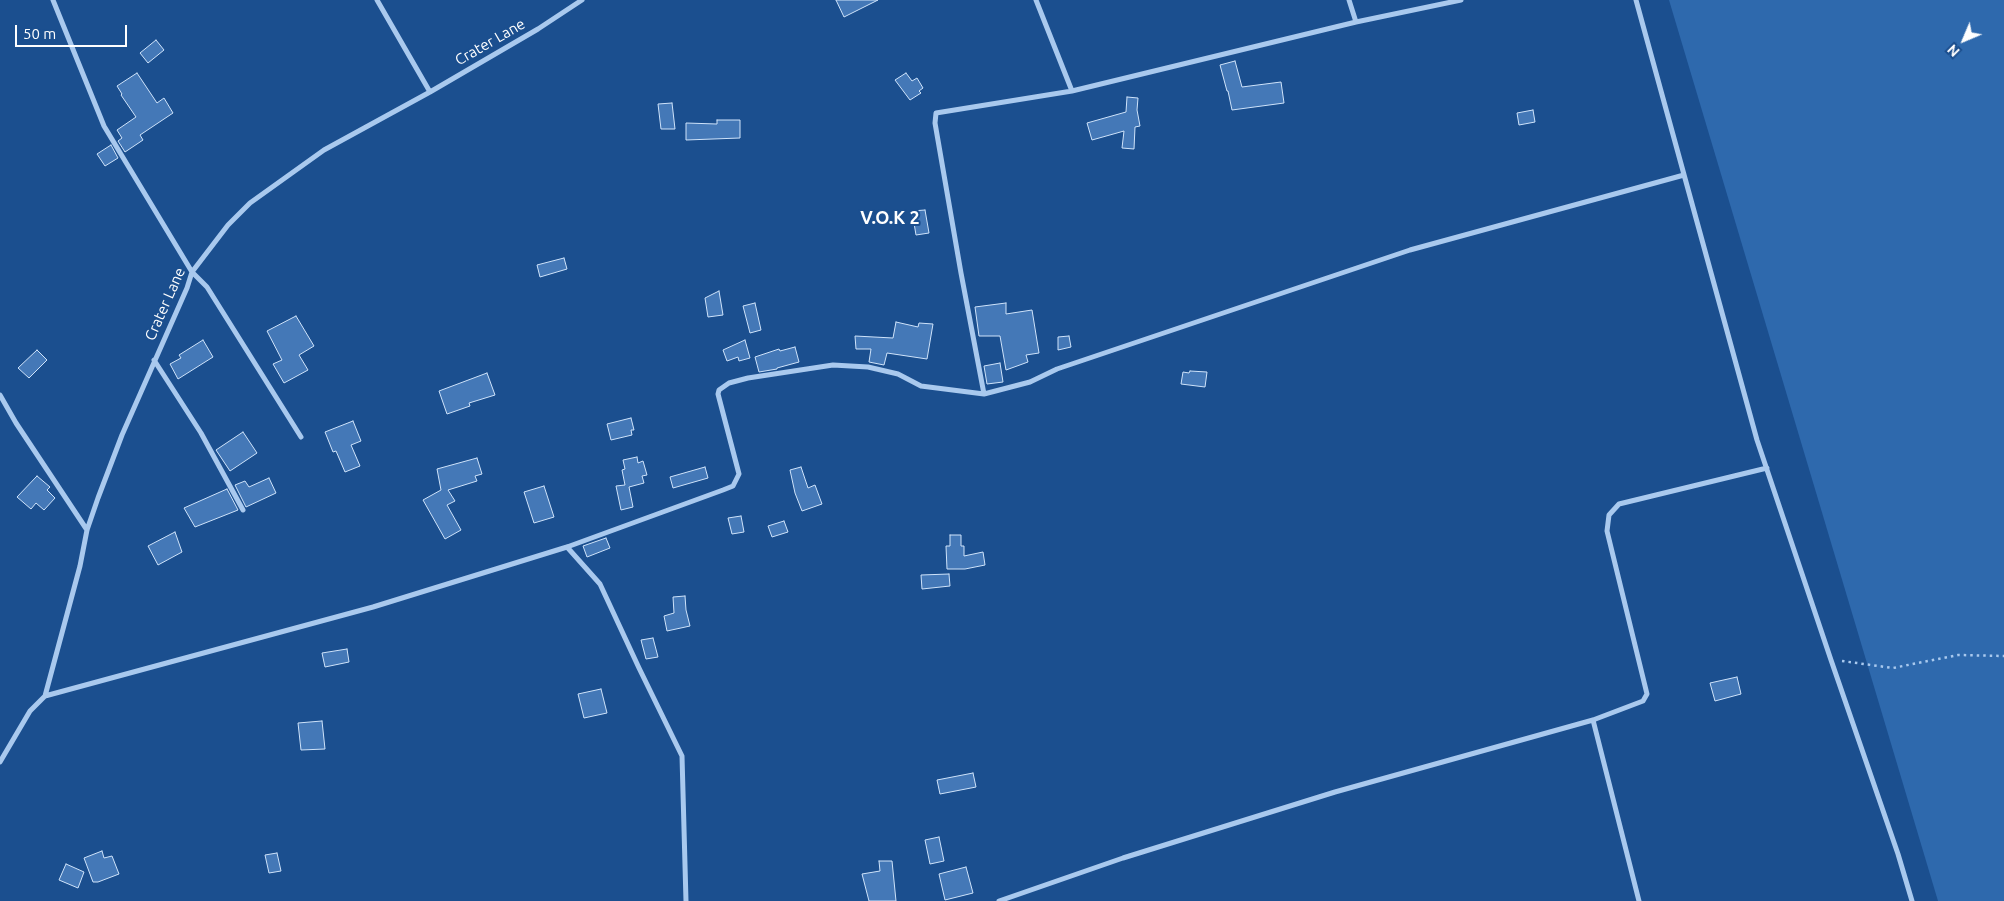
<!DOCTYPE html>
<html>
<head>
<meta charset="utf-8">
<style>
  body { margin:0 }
  #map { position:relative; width:2004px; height:901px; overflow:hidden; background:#1b4f8f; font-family:Ubuntu,sans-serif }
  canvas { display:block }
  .north { position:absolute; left:1939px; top:15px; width:50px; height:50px; -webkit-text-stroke:4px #1b4f8f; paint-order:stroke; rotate:225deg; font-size:14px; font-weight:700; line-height:20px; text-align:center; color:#fff }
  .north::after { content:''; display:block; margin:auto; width:18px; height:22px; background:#fff; clip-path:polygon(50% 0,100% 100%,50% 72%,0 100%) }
  .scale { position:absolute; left:15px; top:25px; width:112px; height:22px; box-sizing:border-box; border:2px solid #fff; border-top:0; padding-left:6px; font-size:15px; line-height:18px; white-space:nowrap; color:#fff; -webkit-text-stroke:4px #1b4f8f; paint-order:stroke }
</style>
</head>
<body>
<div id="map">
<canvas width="2004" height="901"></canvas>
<div class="north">N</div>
<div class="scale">50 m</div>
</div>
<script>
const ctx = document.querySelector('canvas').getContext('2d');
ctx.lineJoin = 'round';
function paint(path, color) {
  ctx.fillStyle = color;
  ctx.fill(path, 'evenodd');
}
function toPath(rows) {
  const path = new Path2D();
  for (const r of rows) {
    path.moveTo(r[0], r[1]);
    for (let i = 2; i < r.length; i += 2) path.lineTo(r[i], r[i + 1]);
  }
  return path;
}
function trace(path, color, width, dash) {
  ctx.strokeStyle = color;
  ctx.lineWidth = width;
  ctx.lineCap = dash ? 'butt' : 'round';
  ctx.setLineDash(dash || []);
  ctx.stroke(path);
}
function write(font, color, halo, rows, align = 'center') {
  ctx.font = font + ' Ubuntu,sans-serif';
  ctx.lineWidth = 4;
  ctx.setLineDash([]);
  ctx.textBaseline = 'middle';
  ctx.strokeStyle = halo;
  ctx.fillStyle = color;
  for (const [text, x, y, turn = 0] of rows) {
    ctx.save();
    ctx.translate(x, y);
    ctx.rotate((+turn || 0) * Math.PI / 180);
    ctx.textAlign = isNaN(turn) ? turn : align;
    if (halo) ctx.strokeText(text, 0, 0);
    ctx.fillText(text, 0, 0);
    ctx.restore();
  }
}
paint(toPath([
  [1669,0,2004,0,2004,901,1938,901]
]), '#2e69ad');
const building = toPath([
  [836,0,878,0,844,17,836,0],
  [156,40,164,50,148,63,140,53,156,40],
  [1235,61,1242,87,1281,82,1284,103,1232,110,1228,91,1227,91,1220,65,1235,61],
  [137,73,157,103,164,98,173,113,140,135,143,140,125,152,118,141,122,138,117,130,136,117,121,95,122,94,117,86,137,73],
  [906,73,912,81,917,78,923,88,919,91,921,93,910,100,895,80,906,73],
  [1127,97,1138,98,1137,110,1140,126,1135,127,1134,149,1122,148,1124,131,1092,140,1087,123,1126,112,1127,97],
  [672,103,675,129,661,129,658,104,672,103],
  [1533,110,1535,122,1519,125,1517,113,1533,110],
  [717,120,740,120,740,138,686,140,686,123,717,124,717,120],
  [111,145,118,158,105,166,97,154,111,145],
  [925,210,929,233,916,235,912,211,925,210],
  [564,258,567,269,540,277,537,265,564,258],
  [719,291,723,315,708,317,705,298,719,291],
  [755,303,761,330,750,333,743,306,755,303],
  [1006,303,1006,314,1032,310,1039,353,1026,355,1028,362,1006,370,1000,336,979,336,975,307,1006,303],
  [296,316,314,346,299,355,308,370,284,383,273,364,282,360,267,331,296,316],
  [896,322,918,327,919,323,933,324,927,359,887,353,884,365,869,362,871,349,856,349,855,336,893,338,896,322],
  [1069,336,1071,347,1058,350,1058,337,1069,336],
  [203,340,213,357,178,379,170,364,181,358,179,355,203,340],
  [745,340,750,358,739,361,738,357,727,361,723,350,745,340],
  [795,347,799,362,777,368,777,369,759,372,755,357,779,349,780,351,795,347],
  [37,350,47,360,29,378,18,368,37,350],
  [1000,363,1003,382,987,384,984,366,1000,363],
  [1190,371,1207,372,1205,387,1181,384,1183,372,1189,373,1190,371],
  [487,373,495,395,469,403,470,406,447,414,439,391,487,373],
  [631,418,634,430,631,430,632,435,611,440,607,424,631,418],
  [353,421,361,441,351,445,360,466,345,472,336,451,333,452,325,432,353,421],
  [243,432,257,453,230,471,216,450,243,432],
  [637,457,638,463,643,461,647,475,642,476,644,483,629,487,633,507,621,510,616,486,625,485,622,470,625,469,623,460,637,457],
  [477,458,482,474,475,476,477,481,448,490,455,501,447,505,461,530,445,539,423,500,441,490,437,469,477,458],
  [705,467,708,478,673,488,670,477,705,467],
  [801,467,808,488,815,485,822,504,802,511,795,493,790,470,801,467],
  [37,476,50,487,47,490,55,498,44,510,36,503,31,509,17,497,37,476],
  [269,478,276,493,246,507,235,485,245,481,249,487,269,478],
  [544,486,554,517,534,523,524,492,544,486],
  [227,489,238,510,195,527,184,508,227,489],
  [741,516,744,532,732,534,728,518,741,516],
  [784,521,788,532,772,537,768,526,784,521],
  [175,532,182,552,158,565,148,546,175,532],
  [950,535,961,535,961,546,964,546,964,556,983,552,985,565,965,569,947,569,946,546,950,546,950,535],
  [606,538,610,548,587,557,583,546,606,538],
  [949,574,950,586,922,589,921,575,949,574],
  [685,596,686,610,690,626,667,631,664,616,674,613,673,597,685,596],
  [653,638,658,657,646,659,641,640,653,638],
  [347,649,349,662,325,667,322,653,347,649],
  [1737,677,1741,694,1715,701,1710,683,1737,677],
  [601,689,607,713,584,718,578,694,601,689],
  [322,721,325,749,301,750,298,723,322,721],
  [973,773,976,787,940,794,937,780,973,773],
  [939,837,944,861,930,864,925,840,939,837],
  [102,851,104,858,112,856,119,874,98,882,93,882,84,858,102,851],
  [277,853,281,871,269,873,265,855,277,853],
  [879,861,892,861,896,901,869,901,862,874,880,871,879,861],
  [66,864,84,872,78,888,59,880,66,864],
  [966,867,973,893,945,900,939,874,966,867]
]);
paint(building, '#4478b7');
trace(building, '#cfe3fa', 1);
trace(toPath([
  [1842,661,1893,668,1958,655,2004,656]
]), '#a9c9ee', 2.5, [2.5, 4]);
trace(toPath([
  [53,0,104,126,192,272,207,287,301,437],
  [377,0,430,92],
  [1036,0,1072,91],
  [1349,0,1356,22],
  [1636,0,1757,440,1831,660,1898,854,1912,901],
  [154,360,201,433,243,510],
  [984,394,961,273,935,123,936,113,1072,91,1356,22,1461,0],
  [0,395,16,423,87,530],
  [567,547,600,584,639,668,682,756,686,901],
  [45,696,373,607,567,547,723,490,733,486,739,474,718,394,719,390,729,383,748,378,833,365,868,367,898,374,921,386,984,394,1030,382,1057,369,1410,250,1684,175],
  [1593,720,1639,901],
  [0,762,30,711,45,696,80,566,87,530,98,498,122,435,187,288,192,272,228,225,250,203,324,150,430,92,538,29,582,0],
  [999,901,1123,858,1335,792,1593,720,1643,701,1647,694,1607,531,1609,515,1619,504,1767,468]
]), '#a9c9ee', 5);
write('15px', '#fff', '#1b4f8f', [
  ["Crater Lane",490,42,-30],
  ["Crater Lane",165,304,-66]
]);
write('bold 18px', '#fff', '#1b4f8f', [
  ["V.O.K 2",890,218]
]);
</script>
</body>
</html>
